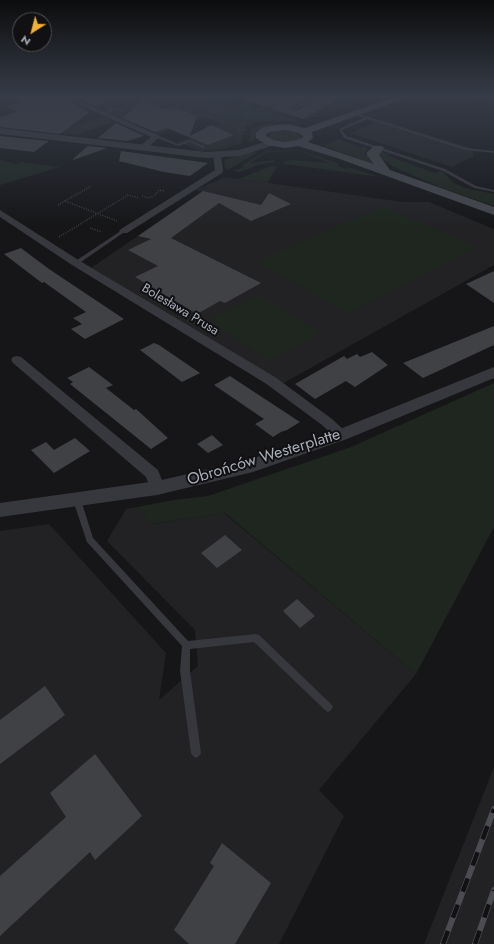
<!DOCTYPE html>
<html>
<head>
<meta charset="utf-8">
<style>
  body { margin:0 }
  #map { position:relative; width:494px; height:944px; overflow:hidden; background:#161618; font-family:Jost,sans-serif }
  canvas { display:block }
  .north { position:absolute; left:12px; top:12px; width:40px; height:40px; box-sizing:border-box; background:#111113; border:1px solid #4d4f55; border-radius:50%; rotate:216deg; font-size:11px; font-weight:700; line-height:16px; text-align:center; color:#a8adb8 }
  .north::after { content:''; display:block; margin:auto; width:14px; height:18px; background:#f2b134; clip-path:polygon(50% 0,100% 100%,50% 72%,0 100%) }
</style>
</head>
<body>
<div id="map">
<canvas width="494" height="944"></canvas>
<div class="north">N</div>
</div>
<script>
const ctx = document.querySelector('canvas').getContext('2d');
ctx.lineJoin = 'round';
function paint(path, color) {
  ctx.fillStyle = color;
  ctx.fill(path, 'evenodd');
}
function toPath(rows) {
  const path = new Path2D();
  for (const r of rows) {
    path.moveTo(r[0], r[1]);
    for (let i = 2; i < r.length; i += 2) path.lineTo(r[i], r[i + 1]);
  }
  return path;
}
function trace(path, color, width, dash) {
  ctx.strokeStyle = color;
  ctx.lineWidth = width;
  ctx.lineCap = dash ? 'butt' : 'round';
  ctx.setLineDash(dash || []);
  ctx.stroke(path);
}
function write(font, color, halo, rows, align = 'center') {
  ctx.font = font + ' Jost,sans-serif';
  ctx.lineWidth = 4;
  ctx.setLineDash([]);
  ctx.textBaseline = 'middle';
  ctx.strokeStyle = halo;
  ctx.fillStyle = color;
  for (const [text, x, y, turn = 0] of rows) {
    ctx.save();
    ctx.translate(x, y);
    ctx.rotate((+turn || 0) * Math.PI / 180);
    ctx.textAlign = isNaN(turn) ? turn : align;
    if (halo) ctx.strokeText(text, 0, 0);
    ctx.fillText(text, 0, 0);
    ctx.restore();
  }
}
paint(toPath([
  [69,95,197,95,197,96,122,118],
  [475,95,494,95,494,103,473,101,472,96],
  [197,97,229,109,159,134,146,128,171,120,157,114,131,122,124,119],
  [381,120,471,148,474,156,452,167,350,133],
  [220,123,237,129,235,143,222,147,201,151,178,142,202,134,206,128],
  [225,177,403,202,429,202,494,229,494,265,282,384,91,268,202,192,195,190],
  [137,507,152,524,224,513,416,674,319,790,344,816,279,944,0,944,0,531,49,524,166,653,159,700,198,666,195,630,107,541,126,509],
  [494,767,494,944,424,944]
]), '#222225');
paint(toPath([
  [202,95,225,95,244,102,223,109,195,99,183,101],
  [346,95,382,95,320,116,303,120],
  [247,103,298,121,260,122,244,128,242,143,223,149,201,151,222,147,235,143,237,130,205,117,213,113,220,112],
  [102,117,114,122,76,135,52,132],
  [263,124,303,124,264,128,257,132,255,140,249,142,251,129],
  [278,130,296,132,301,137,296,140,285,142,275,140,269,137,270,133],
  [338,139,360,147,367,147,365,153,375,163,374,164,325,146],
  [256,151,256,153,228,170,225,168,224,162,227,159],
  [266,151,302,152,267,152,250,163,275,160,273,162,258,165,240,172,233,171,244,167,241,166],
  [379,151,389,154,388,156,435,173,440,171,443,172,454,183,465,188,494,194,494,206,439,187,392,166,378,156],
  [305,152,339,164,337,166,346,169,348,167,380,177,285,164,283,162,291,160,330,163,304,153],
  [0,160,16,164,21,162,60,167,0,185],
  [271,166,277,167,267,183,239,179],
  [384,206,476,247,348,314,257,261],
  [259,295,321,333,269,361,208,319],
  [494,383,494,527,416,674,225,513,151,524,137,507,174,500,208,496,351,447]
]), '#1e261f');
paint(toPath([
  [7,95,56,95,90,112,60,134,0,127,0,117,17,112,5,106,22,102],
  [72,95,113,95,97,107],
  [246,95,252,95,252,97,255,100,263,95,310,95,289,109,290,110,296,111,323,95,345,95,304,119,271,109,272,108,245,101],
  [143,100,165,109,176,108,197,116,190,136,211,125,234,135,208,145,167,128,155,132,122,118],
  [116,123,144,136,127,141,98,138],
  [0,136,49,141,34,152,0,148],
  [88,146,107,148,73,160,73,159],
  [121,151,208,163,190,176,164,172,119,161],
  [203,191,261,205,269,193,291,204,251,221,219,203,171,238,261,283,225,303,220,301,197,314,135,277,158,266,128,250,151,239,138,236],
  [21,248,49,269,124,319,85,339,71,329,82,324,73,318,86,312,44,282,42,283,4,254],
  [494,271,494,303,466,284],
  [494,326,494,345,423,378,403,363],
  [154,343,159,345,200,373,182,382,140,350],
  [372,352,388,365,355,387,346,381,315,399,295,384,344,356,347,359,357,354,360,357],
  [89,367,113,385,106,388,134,410,136,409,168,438,151,449,70,384,73,382,67,378],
  [230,376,239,382,300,422,287,430,281,432,273,437,255,424,264,419,214,385],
  [212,435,223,445,208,453,197,444],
  [75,438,90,451,54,473,31,450,46,442,54,450],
  [225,535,242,550,217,568,201,553],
  [297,599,315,616,300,628,283,611],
  [45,686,65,715,0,764,0,720],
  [95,754,142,816,95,860,90,852,0,936,0,876,66,817,50,793],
  [222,843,271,883,235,944,189,944,174,930,214,866,210,863]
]), '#404145');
trace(toPath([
  [228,95,245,101],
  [465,97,469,95],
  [421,99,436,95],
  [464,101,468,98],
  [261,107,282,114],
  [209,112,218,112,246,102],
  [218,112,273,115],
  [134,115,199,95],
  [204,116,234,125,239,130,237,138],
  [82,127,97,124],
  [237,128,244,123,250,106],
  [239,130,247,130],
  [155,195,159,190,164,191],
  [142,196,148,198,154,196],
  [65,201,117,221],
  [58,205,91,186],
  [90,228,102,232],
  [59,237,128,195,139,198]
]), '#3d3f44', 1.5, [1, 1.5]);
paint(toPath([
  [118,108,127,112,125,113,118,110,102,115,100,114,118,108],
  [353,113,369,117,466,148,494,151,494,153,465,150,368,119,342,130,346,136,445,169,476,186,494,190,494,192,474,188,443,171,344,138,339,129,364,118,353,115,353,113],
  [156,135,178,144,190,140,206,147,203,148,190,142,178,146,155,137,156,135],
  [122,230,126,231,78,264,74,264,74,262,122,230],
  [77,497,80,498,81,500,93,538,188,641,256,634,259,635,331,704,333,707,331,710,328,712,325,710,254,642,190,649,190,671,201,753,199,756,196,758,193,756,191,753,180,671,182,646,87,542,73,500,74,498,77,497]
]), '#37383d');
paint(toPath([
  [57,95,67,95,160,136,146,150,140,150,140,146,151,137,57,95],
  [254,95,262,95,256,99,253,97,254,95],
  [313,95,322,95,296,110,290,109,313,95],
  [214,153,217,153,221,155,223,171,222,173,127,233,121,233,119,231,121,229,215,170,213,155,214,153],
  [0,210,80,261,275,377,332,419,346,432,348,435,346,438,341,440,336,438,322,425,265,383,72,265,0,217,0,210],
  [17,356,21,357,158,470,165,488,162,492,157,494,152,492,146,477,13,363,11,360,13,357,17,356]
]), '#37383d');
paint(toPath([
  [0,128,206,152,239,150,271,140,276,143,274,145,240,156,206,158,0,134,0,128],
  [494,367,494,378,347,439,253,472,157,495,0,517,0,503,157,481,245,461,335,431,494,367]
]), '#37383d');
paint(toPath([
  [400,95,414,95,312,132,313,138,308,142,374,164,367,155,367,152,374,146,382,146,384,148,379,155,390,170,494,207,494,215,337,158,298,146,285,148,267,145,256,138,256,133,263,127,285,124,305,128,400,95],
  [285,130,299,133,303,137,296,140,285,142,274,140,266,136,266,134,270,132,285,130]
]), '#45474d');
const rail = toPath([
  [443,944,494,809],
  [475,944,494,890]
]);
trace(rail, '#4a4c52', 6);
trace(rail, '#111113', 4.5, [14]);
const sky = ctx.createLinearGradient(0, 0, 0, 228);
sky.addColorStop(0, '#0c0c0d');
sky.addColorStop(0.42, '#363c48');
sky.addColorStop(1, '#363c4800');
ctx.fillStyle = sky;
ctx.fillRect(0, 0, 494, 228);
write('13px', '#a8adb8', '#111113', [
  ["Bolesława Prusa",180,310,31]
]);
write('16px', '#a8adb8', '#111113', [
  ["Obrońców Westerplatte",264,458,-17]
]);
</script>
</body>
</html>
